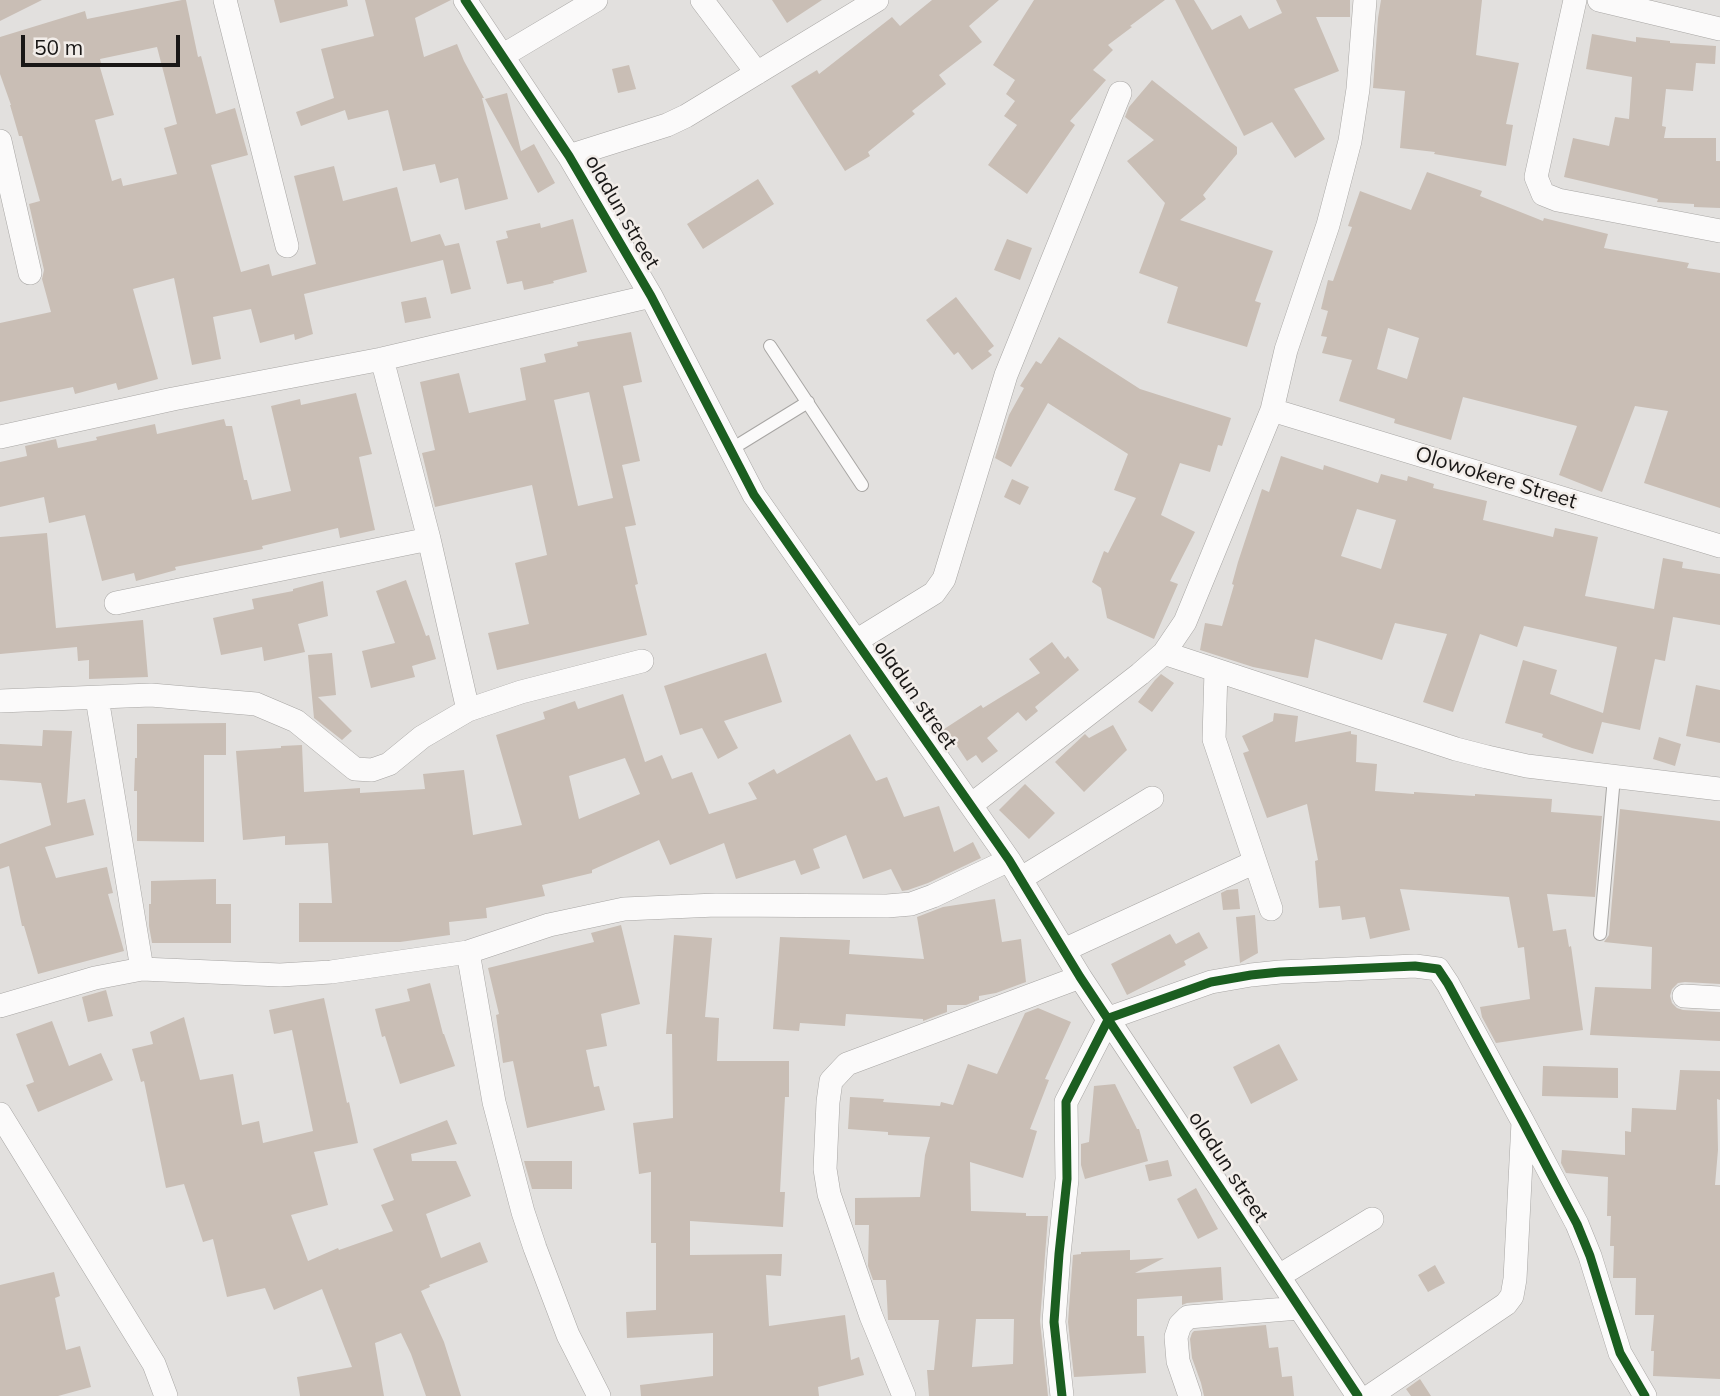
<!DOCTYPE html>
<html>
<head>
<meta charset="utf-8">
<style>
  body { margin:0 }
  #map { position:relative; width:1720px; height:1396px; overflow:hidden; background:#e2e0de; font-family:Mulish,sans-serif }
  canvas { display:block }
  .scale { position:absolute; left:21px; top:35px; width:159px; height:32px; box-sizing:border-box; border:4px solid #191716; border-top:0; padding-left:9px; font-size:21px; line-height:24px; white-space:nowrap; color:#191716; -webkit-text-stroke:5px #f2ede9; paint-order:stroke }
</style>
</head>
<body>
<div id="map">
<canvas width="1720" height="1396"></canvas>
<div class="scale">50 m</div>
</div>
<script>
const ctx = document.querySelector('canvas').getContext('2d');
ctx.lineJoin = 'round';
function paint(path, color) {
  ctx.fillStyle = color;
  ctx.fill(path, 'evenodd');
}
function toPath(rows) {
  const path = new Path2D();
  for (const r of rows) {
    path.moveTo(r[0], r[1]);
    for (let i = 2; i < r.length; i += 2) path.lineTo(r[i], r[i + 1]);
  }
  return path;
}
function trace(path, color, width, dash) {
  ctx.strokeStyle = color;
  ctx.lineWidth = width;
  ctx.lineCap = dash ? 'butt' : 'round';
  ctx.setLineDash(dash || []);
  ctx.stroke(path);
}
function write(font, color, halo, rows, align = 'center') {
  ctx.font = font + ' Mulish,sans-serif';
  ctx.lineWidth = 5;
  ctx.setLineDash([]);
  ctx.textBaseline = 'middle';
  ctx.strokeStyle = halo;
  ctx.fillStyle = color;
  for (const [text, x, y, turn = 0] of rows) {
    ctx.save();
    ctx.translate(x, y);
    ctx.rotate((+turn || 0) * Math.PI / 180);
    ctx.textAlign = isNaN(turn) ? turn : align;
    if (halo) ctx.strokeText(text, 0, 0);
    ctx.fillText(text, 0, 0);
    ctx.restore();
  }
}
paint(toPath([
  [0,0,42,0,0,21],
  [182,0,186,0,198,57,201,56,216,114,235,108,248,155,211,165,241,272,269,264,272,276,316,264,294,176,334,166,343,201,397,187,411,242,440,234,445,246,459,243,471,289,451,294,443,260,304,294,313,334,295,340,294,334,260,343,251,309,213,317,221,359,192,365,174,278,133,289,158,379,118,390,116,383,75,394,73,387,0,402,0,323,51,312,42,279,44,270,29,204,40,201,22,136,19,136,10,105,11,105,0,74,0,37,85,11,87,19],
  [157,47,177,124,164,128,177,174,123,186,121,178,112,181,95,120,114,115,99,64,101,63,100,59],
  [274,0,347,0,348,6,280,23],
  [365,0,451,0,415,18,424,57,457,44,464,61,484,98,482,98,508,199,465,210,458,178,440,183,435,164,403,171,388,110,348,120,345,110,301,126,296,112,334,98,321,49,374,36],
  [772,0,822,0,787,23],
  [932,0,999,0,969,26,982,42,939,75,946,84,912,111,915,114,868,152,870,156,845,171,791,86,817,70,819,74,892,17,900,26],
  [1034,0,1165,0,1130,26,1132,27,1108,45,1113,50,1093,70,1106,80,1070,121,1075,125,1027,194,988,165,1017,125,1004,116,1015,101,1006,94,1015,80,993,65],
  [1175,0,1194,0,1212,30,1241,15,1249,29,1282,13,1276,0,1350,0,1350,17,1316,17,1339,71,1294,89,1325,139,1295,158,1272,122,1244,136],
  [1381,0,1482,0,1476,55,1519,63,1506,124,1513,125,1506,166,1434,154,1435,152,1400,148,1405,91,1373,88,1378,18],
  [1592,34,1636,42,1636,37,1670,41,1670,43,1716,46,1715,64,1696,63,1693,91,1666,89,1662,126,1666,127,1664,138,1716,138,1716,161,1720,161,1720,208,1694,207,1694,204,1657,202,1658,199,1564,177,1573,138,1609,146,1615,117,1629,119,1632,77,1586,69],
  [629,65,636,89,618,93,612,69],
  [1152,80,1237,147,1237,154,1203,195,1206,199,1180,220,1273,251,1255,301,1261,303,1247,347,1167,323,1178,287,1139,273,1165,203,1127,161,1154,140,1125,117,1129,107],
  [507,93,521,151,534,144,555,183,538,193,485,99],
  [1427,172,1482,191,1480,196,1543,221,1544,218,1608,234,1604,248,1689,263,1687,268,1720,273,1720,508,1644,483,1668,411,1635,406,1602,492,1559,475,1577,426,1463,397,1451,440,1394,423,1395,419,1339,401,1352,360,1322,353,1327,337,1321,336,1328,311,1321,309,1328,280,1333,281,1352,227,1348,226,1360,191,1411,210],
  [1388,328,1419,338,1407,379,1377,369],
  [758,179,774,204,703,249,687,224],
  [573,219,587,272,553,281,554,283,524,290,522,281,507,284,496,241,508,238,506,231,540,223,541,228],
  [1007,239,1032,248,1020,280,994,270],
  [426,297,431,318,405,323,401,302],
  [956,297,994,346,988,351,992,355,972,370,958,352,954,355,926,320],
  [631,332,642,382,623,386,640,461,622,465,636,525,625,527,638,584,635,585,647,635,497,670,488,633,529,624,515,563,547,555,532,485,435,507,422,453,435,450,420,382,459,373,469,413,526,400,520,368,546,362,544,354,578,346,577,342],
  [589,392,613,498,578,506,554,400],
  [1059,337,1140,389,1231,418,1222,446,1218,445,1210,472,1180,463,1161,515,1195,532,1170,581,1178,584,1154,639,1107,618,1101,588,1092,582,1104,551,1108,553,1136,498,1114,490,1128,454,1048,403,1011,467,995,458,1009,415,1024,388,1020,386,1036,361,1041,364],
  [356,393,372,454,359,457,375,530,340,538,338,528,262,546,263,549,175,567,176,570,136,581,134,573,102,581,85,515,49,523,44,497,0,507,0,462,27,456,25,446,56,439,58,448,97,440,96,437,155,424,157,434,224,419,226,426,232,426,244,480,247,480,252,500,291,491,271,406,300,399,301,405],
  [1281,456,1323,470,1324,465,1378,483,1381,474,1407,481,1408,476,1434,484,1433,488,1487,501,1483,520,1553,537,1555,528,1598,537,1585,596,1654,609,1663,558,1683,562,1682,568,1720,574,1720,625,1673,617,1665,661,1655,659,1640,730,1602,722,1593,754,1572,748,1542,737,1543,734,1505,723,1523,660,1557,670,1550,694,1603,713,1617,647,1524,626,1517,647,1480,634,1453,712,1423,702,1447,634,1395,623,1382,660,1315,639,1308,678,1253,667,1200,650,1205,623,1222,626,1234,585,1232,584,1238,562,1262,489,1269,492],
  [1357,509,1396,520,1381,569,1341,556],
  [1012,479,1029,487,1020,505,1004,497],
  [47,533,56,628,143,620,148,677,89,679,89,660,78,661,77,647,0,654,0,537],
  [406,580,426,636,429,635,436,659,412,666,415,677,371,688,362,651,395,643,376,591],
  [323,581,328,616,298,624,305,652,264,661,262,647,221,655,213,618,254,609,252,599,293,591,293,589],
  [1052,642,1065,659,1068,656,1079,670,1035,707,1038,711,1026,721,1018,712,987,738,998,751,982,763,976,755,967,761,955,743,948,748,938,733,981,705,983,708,1040,673,1029,659],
  [332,653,336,695,318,697,352,731,342,740,314,718,308,655],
  [766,653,782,702,724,721,738,748,718,759,702,728,680,735,664,686],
  [1161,674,1174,683,1152,712,1138,702,1155,680],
  [1696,685,1720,690,1720,743,1686,736],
  [623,694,645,762,662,755,672,779,692,772,709,814,757,799,748,783,774,769,777,774,850,734,876,781,887,777,904,817,939,806,954,852,973,842,981,858,928,883,908,890,902,891,891,869,863,879,846,835,813,849,820,868,801,875,795,860,736,879,724,843,670,865,659,840,592,870,592,873,542,885,545,896,486,908,487,918,449,922,450,935,400,942,299,942,299,903,332,903,328,843,285,845,285,836,243,840,236,751,281,748,281,746,302,745,304,792,360,788,360,793,425,789,423,774,464,770,473,835,522,825,496,735,545,719,543,712,575,701,578,709],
  [625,758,640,794,579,819,569,776],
  [1274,713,1298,716,1295,742,1351,731,1351,734,1357,735,1356,762,1377,764,1375,791,1414,794,1414,792,1475,796,1475,794,1552,799,1551,812,1602,816,1595,897,1547,894,1553,931,1566,929,1569,947,1571,946,1583,1030,1496,1043,1482,1017,1480,1007,1530,999,1524,947,1518,948,1509,897,1400,889,1410,930,1370,939,1365,917,1342,920,1340,906,1319,908,1315,861,1318,860,1307,804,1267,818,1243,753,1249,751,1242,736,1273,721],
  [226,723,226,755,204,755,204,842,137,841,137,791,134,791,135,758,137,758,137,724],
  [1113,725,1127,750,1084,792,1055,762,1085,734,1089,738],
  [43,730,72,731,67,803,85,799,94,835,45,847,56,878,107,867,113,893,108,894,124,951,38,974,24,926,22,926,9,866,0,869,0,844,51,825,41,783,0,780,0,744,42,746],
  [1659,737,1681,744,1675,766,1653,759],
  [1025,784,1055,813,1029,839,999,810],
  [1620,809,1720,821,1720,984,1685,982,1678,983,1672,989,1670,996,1672,1003,1677,1008,1683,1010,1720,1012,1720,1041,1590,1035,1595,987,1651,989,1652,947,1604,942,1609,935],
  [216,879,216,904,231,904,231,943,152,943,149,926,149,904,151,904,151,881],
  [1238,889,1240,909,1223,910,1221,893,1227,890],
  [995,899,1002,942,1021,939,1026,982,996,993,979,996,979,1000,966,1005,947,1005,947,1012,923,1021,923,1019,846,1014,845,1026,800,1023,799,1031,773,1029,780,937,850,940,849,954,924,959,917,917,943,907],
  [1255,915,1258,953,1240,963,1236,917],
  [621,925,640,1004,601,1014,607,1046,586,1050,594,1087,599,1086,605,1110,527,1128,513,1061,503,1063,496,1015,499,1014,488,968,594,942,591,933],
  [1199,932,1208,948,1184,961,1186,965,1127,995,1111,964,1170,934,1176,944],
  [674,935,712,938,705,1017,719,1018,717,1061,789,1061,789,1097,785,1097,780,1192,785,1192,783,1227,690,1221,690,1255,782,1254,781,1276,766,1275,769,1326,845,1315,851,1360,859,1357,864,1375,818,1387,819,1396,641,1396,640,1385,713,1376,713,1333,627,1338,626,1312,656,1310,656,1243,651,1243,651,1172,639,1174,633,1123,673,1118,672,1034,666,1034],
  [430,983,443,1034,444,1034,455,1066,400,1084,385,1036,382,1037,375,1009,410,1001,407,989],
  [106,990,113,1016,88,1022,82,997],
  [324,998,347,1103,349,1102,358,1143,314,1152,328,1205,291,1215,308,1261,338,1248,339,1250,393,1231,381,1205,394,1200,373,1149,447,1120,457,1144,411,1154,412,1161,456,1161,471,1196,426,1214,441,1258,480,1242,488,1262,429,1285,430,1287,421,1291,444,1342,461,1396,426,1396,411,1354,401,1333,375,1343,384,1396,300,1396,297,1377,352,1367,322,1289,274,1310,265,1288,227,1297,213,1239,203,1242,184,1184,166,1188,144,1081,141,1082,132,1049,153,1044,150,1032,184,1017,200,1080,233,1074,242,1125,259,1121,263,1143,313,1131,292,1030,274,1034,269,1010],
  [1038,1008,1071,1022,1045,1079,1049,1080,1030,1129,1037,1131,1023,1178,970,1162,971,1211,1026,1213,1026,1216,1048,1216,1040,1321,1048,1396,929,1396,927,1370,934,1370,939,1320,888,1320,886,1280,873,1280,868,1266,869,1225,855,1225,855,1198,920,1197,925,1155,930,1137,888,1135,888,1132,848,1129,850,1097,884,1099,883,1102,940,1106,941,1102,953,1105,968,1064,997,1074,1025,1013],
  [976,1319,1014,1319,1013,1364,972,1367],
  [52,1021,69,1066,101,1053,113,1080,38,1112,26,1085,34,1082,16,1034],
  [1279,1044,1298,1080,1251,1104,1233,1067],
  [1543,1066,1618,1068,1618,1098,1542,1096],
  [1680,1070,1720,1071,1720,1100,1717,1099,1718,1150,1715,1185,1720,1185,1720,1379,1653,1376,1654,1351,1651,1351,1654,1315,1635,1315,1636,1278,1613,1278,1614,1246,1610,1246,1611,1216,1607,1216,1608,1177,1566,1173,1561,1163,1562,1150,1625,1155,1625,1131,1631,1132,1632,1108,1676,1110],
  [1115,1084,1137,1129,1139,1129,1148,1161,1085,1179,1081,1165,1081,1144,1089,1142,1094,1086],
  [1168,1160,1172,1176,1149,1181,1145,1165],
  [524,1161,572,1161,572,1189,532,1189],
  [1196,1188,1218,1229,1198,1239,1177,1199],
  [1130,1250,1130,1260,1164,1258,1135,1273,1221,1267,1223,1300,1187,1303,1182,1305,1182,1296,1137,1299,1137,1336,1144,1336,1146,1373,1074,1377,1068,1322,1073,1255,1081,1254,1081,1252],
  [1435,1265,1445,1283,1428,1292,1418,1275],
  [54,1272,60,1296,55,1298,66,1350,80,1346,91,1387,58,1396,0,1396,0,1285],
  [1266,1325,1269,1348,1278,1347,1282,1377,1292,1376,1294,1396,1204,1396,1201,1383,1192,1358,1190,1339,1192,1333,1194,1331],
  [1420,1379,1431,1396,1411,1396,1406,1389]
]), '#c9beb5');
const lane = toPath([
  [770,346,862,485],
  [730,450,808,402],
  [1600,934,1614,777]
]);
const street = toPath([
  [225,0,287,246],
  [465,0,569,156,651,296,754,495,1009,860,1080,977,1358,1396],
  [702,0,757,73],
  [1575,0,1536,177,1543,194,1558,200,1720,231],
  [1599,0,1720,29],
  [502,56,596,0],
  [0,141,30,273],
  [569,156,667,125,686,116,877,0],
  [1272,410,1720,546],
  [0,437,173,399,382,359,651,296],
  [116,603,429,539],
  [856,641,934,593,944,579,1006,375,1120,93],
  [1164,653,1456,749,1487,757,1527,766,1720,789],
  [1216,670,1214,739,1271,909],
  [97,698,142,969],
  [0,701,151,695,256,704,296,721,355,769,372,770,389,764,422,737,468,710,429,539,382,359],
  [468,710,521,692,642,661],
  [971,805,1140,674,1164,653,1185,622,1272,410,1286,350,1328,225,1350,141,1358,89,1365,0],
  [1020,879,1152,798],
  [1064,950,1255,862],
  [468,952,494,1102,523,1212,535,1248,568,1335,599,1396],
  [1684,996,1720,998],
  [0,1006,95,978,142,969,280,975,331,972,468,952,549,925,624,909,716,905,887,906,911,904,933,896,1009,860],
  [0,1114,154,1364,166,1396],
  [1279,1276,1372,1219],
  [904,1396,871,1316,829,1194,825,1169,828,1102,831,1081,847,1064,1080,977],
  [1062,1396,1054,1322,1059,1254,1067,1179,1066,1102,1109,1018,1211,982,1251,975,1280,972,1415,966,1438,969,1448,984,1523,1122,1577,1224,1590,1256,1620,1353,1645,1396],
  [1190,1396,1178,1361,1176,1337,1180,1325,1188,1317,1299,1308],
  [1370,1396,1506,1304,1512,1296,1515,1279,1523,1122]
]);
trace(lane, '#a8a6a4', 14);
trace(street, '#a8a6a4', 24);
trace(lane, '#fbfafa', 12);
trace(street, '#fbfafa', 23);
trace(toPath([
  [465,0,569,156,651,296,754,495,1009,860,1080,977,1358,1396],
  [1062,1396,1054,1322,1059,1254,1067,1179,1066,1102,1109,1018,1211,982,1251,975,1280,972,1415,966,1438,969,1448,984,1523,1122,1577,1224,1590,1256,1620,1353,1645,1396]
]), '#1b5e20', 9);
write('21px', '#191716', '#f2ede9', [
  ["oladun street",622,212,60],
  ["Olowokere Street",1496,478,17],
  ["oladun street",915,695,55],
  ["oladun street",1228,1167,57]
]);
</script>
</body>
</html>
